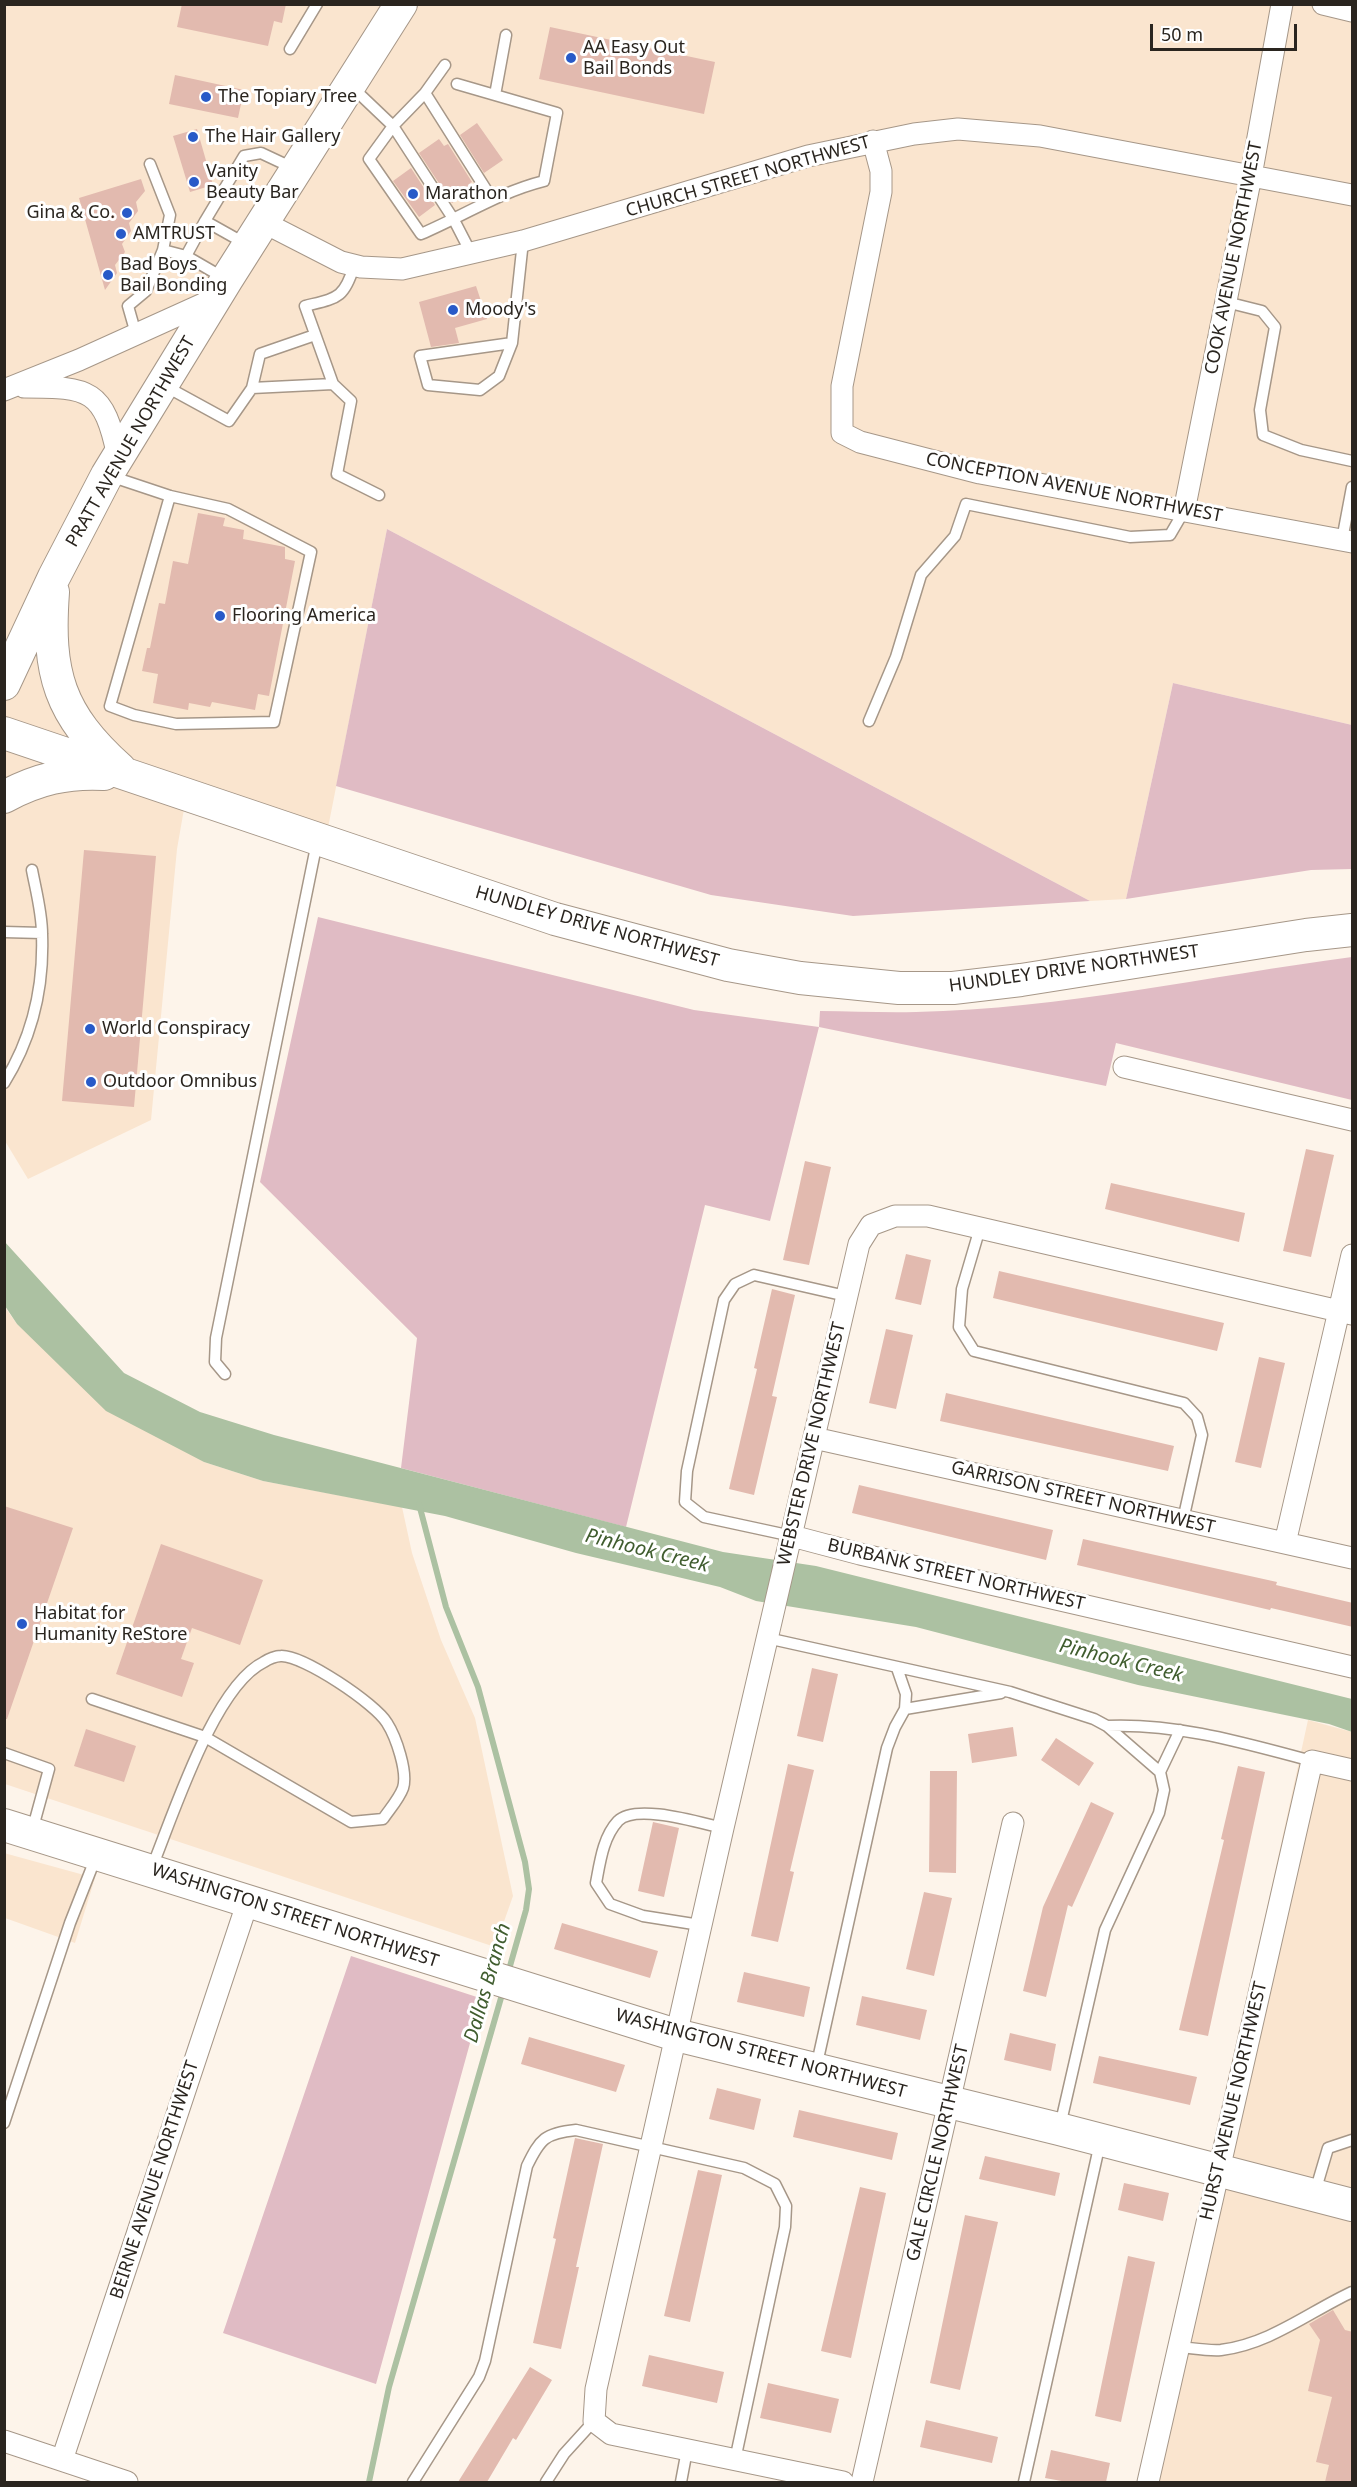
<!DOCTYPE html>
<style>
body{margin:0}
#map{position:relative;width:1357px;height:2487px;overflow:hidden;background:#fdf4ea;font-family:"Noto Sans",sans-serif}
canvas{display:block}
.frame{position:absolute;inset:0;border:6px solid #2a251f;pointer-events:none}
.scale{position:absolute;left:1150px;top:24px;width:147px;height:27px;box-sizing:border-box;border:3px solid #2a251f;border-top:0;padding-left:8px;font-size:18px;line-height:21px;white-space:nowrap;color:#2a251f;-webkit-text-stroke:4px #fff;paint-order:stroke}
</style>
<div id="map">
<canvas width="1357" height="2487"></canvas>
<div class="frame"></div>
<div class="scale">50 m</div>
</div>
<script>
const context = document.querySelector('canvas').getContext('2d');
context.lineJoin = 'round';
function fill(path, color) {
  context.fillStyle = color;
  context.fill(path, 'evenodd');
}
function stroke(path, color, width, dash) {
  context.strokeStyle = color;
  context.lineWidth = width;
  context.lineCap = dash ? 'butt' : 'round';
  context.setLineDash(dash || []);
  context.stroke(path);
}
function drawText(font, color, halo, rows, align = 'center') {
  context.font = font + ' "Noto Sans",sans-serif';
  context.lineWidth = 6;
  context.setLineDash([]);
  context.textBaseline = 'middle';
  context.strokeStyle = halo;
  context.fillStyle = color;
  for (const [text, x, y, turn = 0] of rows) {
    context.save();
    context.translate(x, y);
    context.rotate((+turn || 0) * Math.PI / 180);
    context.textAlign = isNaN(turn) ? turn : align;
    if (halo) context.strokeText(text, 0, 0);
    context.fillText(text, 0, 0);
    context.restore();
  }
}
const built = new Path2D(`
 M5,5H1352V725L1173,683L1126,899L1090,901L387,529L325,843L184,809L177,849L151,1120L28,1179L5,1141Z
 M4,1306L17,1324L204,1462L263,1481L402,1507L412,1553L441,1640L475,1718L513,1896L495,1947L5,1784Z
 M1308,1720L1352,1732V2482H1142Z
 M4,1853L95,1878L75,1943L5,1918Z`);
const green = new Path2D(`
 M387,529L1090,901L853,916L711,895L336,786Z
 M1173,683L1352,725V869L1311,870L1126,899Z
 M318,917L694,1010L819,1027L820,1011C852,1011 884,1013 916,1012C1062,1009 1208,976 1352,957V1100L1116,1043L1106,1086L819,1027L770,1221L705,1205L626,1527L401,1468L417,1338L260,1182Z
 M351,1956L486,2000L478,2014L376,2384L223,2333Z`);
const water = new Path2D(`
 M4,1241L124,1373L200,1412L274,1435L723,1552L816,1566L1352,1699V1732L1329,1724L1138,1685L916,1627L756,1601L720,1587L576,1553L445,1516L263,1481L204,1462L106,1411L17,1324L5,1306Z`);
const stream = new Path2D(`
 M419,1504L446,1607L478,1687L525,1862L529,1889L526,1910L508,1973
 M369,2482L389,2387L503,1991`);
const building = new Path2D(`
 M182,4H286L282,23L274,21L268,46L177,27Z
 M550,27L715,62L704,114L539,79Z
 M175,75L244,90L238,118L169,104Z
 M477,123L503,160L484,173L460,135Z
 M197,129L213,185L190,192L173,136Z
 M439,139L444,146L448,144L472,182L470,183L473,188L452,203L419,153Z
 M411,168L435,205L419,217L393,181Z
 M141,179L145,191L136,202L138,211L129,223L131,231L122,244L125,252L115,265L117,273L105,290L79,198Z
 M476,286L487,319L455,328L459,343L431,347L419,302Z
 M198,513L225,518L223,526L244,530L243,539L285,547V559L295,561L269,696L258,694L255,710L212,702L210,707L189,703L188,710L153,703L158,674L142,671L147,648H150L159,603L165,604L173,561L188,564Z
 M84,850L156,856L134,1107L62,1101Z
 M1306,1149L1334,1155L1311,1257L1283,1251Z
 M805,1161L831,1167L809,1265L783,1260Z
 M1111,1183L1245,1213L1239,1242L1105,1209Z
 M906,1254L931,1260L921,1305L895,1299Z
 M999,1271L1224,1323L1217,1351L993,1298Z
 M772,1289L795,1295L772,1396L777,1397L754,1495L729,1489L757,1369L754,1368Z
 M886,1329L913,1335L896,1409L869,1403Z
 M1259,1357L1285,1363L1261,1468L1235,1462Z
 M946,1393L1174,1446L1168,1471L940,1421Z
 M859,1485L1053,1530L1046,1560L852,1513Z
 M4,1506L73,1528L7,1719H4Z
 M1083,1539L1277,1582L1276,1585L1353,1603V1627L1271,1608L1270,1610L1077,1565Z
 M161,1544L263,1580L240,1645L192,1628L181,1659L194,1663L182,1697L116,1674Z
 M812,1668L838,1674L823,1742L797,1736Z
 M1013,1727L1017,1756L972,1763L968,1734Z
 M86,1729L136,1746L124,1782L74,1766Z
 M1056,1738L1094,1763L1079,1786L1041,1760Z
 M788,1764L814,1770L790,1871L794,1872L778,1942L751,1936Z
 M1238,1766L1265,1772L1208,2036L1179,2030L1224,1840L1221,1839Z
 M930,1771H957L956,1873L929,1872Z
 M1091,1802L1114,1813L1072,1907L1068,1905L1046,1997L1023,1991L1043,1907Z
 M653,1822L679,1828L664,1897L638,1891Z
 M924,1892L952,1898L934,1976L906,1969Z
 M562,1923L658,1951L650,1978L554,1949Z
 M744,1972L810,1987L804,2017L737,2002Z
 M862,1996L927,2010L920,2040L856,2025Z
 M1010,2033L1056,2044L1051,2071L1004,2060Z
 M529,2037L625,2065L616,2092L521,2064Z
 M1099,2056L1197,2077L1190,2105L1093,2083Z
 M717,2088L761,2099L754,2130L709,2119Z
 M799,2110L898,2133L892,2160L793,2137Z
 M575,2138L603,2144L576,2267H579L561,2349L533,2343L556,2239L553,2238Z
 M985,2156L1060,2173L1055,2196L979,2179Z
 M698,2170L722,2175L690,2322L664,2316Z
 M1124,2183L1169,2193L1163,2221L1118,2210Z
 M860,2187L886,2193L851,2358L821,2351Z
 M965,2215L998,2222L960,2390L930,2383Z
 M1128,2256L1155,2262L1121,2422L1095,2416Z
 M1333,2310L1345,2330L1353,2332V2482H1325L1329,2465L1316,2462L1332,2397L1308,2391L1320,2340L1309,2324Z
 M649,2355L724,2372L717,2403L642,2386Z
 M530,2367L552,2380L516,2440L513,2438L487,2482H458Z
 M768,2383L839,2399L831,2433L760,2418Z
 M926,2420L998,2437L992,2463L920,2447Z
 M1051,2450L1110,2463L1106,2482H1067L1045,2478Z`);
const lane = new Path2D(`
 M290,49L317,4
 M445,65L425,93L393,126L454,220L471,253
 M351,86L393,126L369,159L421,234C463,216 500,192 544,181L557,113L457,84
 M425,93L492,199
 M495,95L506,35
 M150,164L170,215L163,250
 M246,244L205,221L244,156L261,153L293,168
 M186,256L205,221
 M1226,302L1262,311L1275,327L1260,410L1263,435L1301,450L1352,461
 M136,334L128,306L146,291L163,250L186,256L224,278
 M512,343L420,356L428,385L480,390L499,376L512,343L523,241
 M333,384L305,306C337,298 344,299 354,266
 M165,386L229,421L252,388L333,384L351,401L337,474L379,495
 M252,388L260,354L315,335
 M110,476L170,496L228,509L311,552L274,722L176,724L134,715L110,706L170,496
 M1342,540L1352,487
 M869,721L896,657L921,575L955,536L966,504L1130,537L1170,535L1184,511
 M4,932L42,933
 M4,1083C32,1038 44,987 42,934C42,913 36,891 32,870
 M980,1228L962,1289L959,1327L974,1351L1184,1403L1197,1417L1202,1435L1183,1520
 M225,1374L215,1362L216,1338L317,842
 M792,1536L704,1517L685,1502L687,1471L724,1300L735,1284L754,1275L846,1296
 M767,1638L1010,1692L1094,1719L1107,1726L1160,1772L1164,1790L1159,1813L1105,1930L1060,2126
 M92,1699L205,1737L351,1822L383,1819C389,1810 399,1799 403,1788C408,1772 396,1737 387,1723C376,1704 303,1655 281,1656C276,1656 268,1659 264,1662C214,1686 173,1816 152,1867
 M905,1709L1001,1693
 M1107,1726C1177,1723 1244,1743 1312,1761
 M4,1753L49,1769L32,1831
 M1160,1772L1180,1730
 M700,1925L643,1916L610,1904L596,1883C600,1862 603,1837 618,1821C636,1803 700,1823 723,1828
 M816,2068L887,1748L895,1727L905,1709L906,1694L897,1668
 M4,2123L70,1923L96,1857
 M1315,2192L1328,2148L1352,2140
 M1179,2347C1192,2348 1207,2351 1221,2350C1270,2344 1309,2312 1352,2292
 M413,2482L479,2377L485,2361L527,2166C540,2139 545,2133 576,2130L744,2168L775,2184L786,2206L785,2227L735,2460
 M546,2482L564,2454L594,2421
 M681,2482L687,2450
 M1024,2482L1100,2143`);
const street = new Path2D(`
 M1323,4L1352,11
 M873,141L881,171V192L842,386V433L860,442L980,473L1352,542
 M263,222L341,262L361,267L402,269L523,241L808,156L914,134L958,129L1040,136L1352,195
 M24,387C90,387 104,389 118,457
 M4,390L79,360L214,299
 M1184,511L1251,176L1282,4
 M1124,1067L1352,1120
 M814,1438L1352,1558
 M792,1536L860,1554L1352,1667
 M1285,1543L1352,1255
 M4,2441L127,2482
 M62,2460L248,1901
 M843,2482L611,2434L594,2421L596,2389L723,1828L859,1244L871,1225L895,1216H928L1352,1314
 M862,2482L1013,1823
 M1148,2482L1312,1761L1352,1770`);
const secondary = new Path2D(`
 M53,592C47,674 59,714 120,769
 M4,684L54,577L107,475L227,279L401,4
 M4,733L555,919L728,965L800,978L899,988H953L1021,980L1306,935L1352,930
 M4,797C37,779 67,772 104,774
 M4,1825L676,2035L1059,2129L1352,2205`);
const markers = [
 [571,58,6,"#285ac8"],
 [206,97,6,"#285ac8"],
 [193,137,6,"#285ac8"],
 [194,182,6,"#285ac8"],
 [413,194,6,"#285ac8"],
 [127,213,6,"#285ac8"],
 [121,234,6,"#285ac8"],
 [108,275,6,"#285ac8"],
 [453,310,6,"#285ac8"],
 [220,616,6,"#285ac8"],
 [90,1029,6,"#285ac8"],
 [91,1082,6,"#285ac8"],
 [22,1624,6,"#285ac8"]
];
const poiNames = [
 ["AA Easy Out",583,48],
 ["Bail Bonds",583,69],
 ["The Topiary Tree",218,97],
 ["The Hair Gallery",205,137],
 ["Vanity",206,172],
 ["Beauty Bar",206,193],
 ["Marathon",425,194],
 ["Gina & Co.",115,213,"right"],
 ["AMTRUST",133,234],
 ["Bad Boys",120,265],
 ["Bail Bonding",120,286],
 ["Moody's",465,310],
 ["Flooring America",232,616],
 ["World Conspiracy",102,1029],
 ["Outdoor Omnibus",103,1082],
 ["Habitat for",34,1614],
 ["Humanity ReStore",34,1635]
];
const streetNames = [
 ["CHURCH STREET NORTHWEST",748,177,-16],
 ["COOK AVENUE NORTHWEST",1234,258,-79],
 ["PRATT AVENUE NORTHWEST",131,442,-60],
 ["CONCEPTION AVENUE NORTHWEST",1074,488,11],
 ["HUNDLEY DRIVE NORTHWEST",597,927,16],
 ["HUNDLEY DRIVE NORTHWEST",1074,969,-8],
 ["WEBSTER DRIVE NORTHWEST",812,1444,-77],
 ["GARRISON STREET NORTHWEST",1083,1498,13],
 ["BURBANK STREET NORTHWEST",956,1575,13],
 ["WASHINGTON STREET NORTHWEST",295,1916,18],
 ["WASHINGTON STREET NORTHWEST",761,2054,15],
 ["HURST AVENUE NORTHWEST",1234,2101,-77],
 ["GALE CIRCLE NORTHWEST",938,2153,-77],
 ["BEIRNE AVENUE NORTHWEST",155,2180,-72]
];
const waterNames = [
 ["Pinhook Creek",647,1551,14],
 ["Pinhook Creek",1121,1661,14],
 ["Dallas Branch",488,1983,-74]
];
fill(built, '#fae5cf');
fill(green, '#e0bbc4');
fill(water, '#acc1a2');
stroke(stream, '#acc1a2', 6);
fill(building, '#e2baaf');
stroke(lane, '#a69788', 13);
stroke(street, '#a69788', 23);
stroke(secondary, '#a69788', 34);
stroke(lane, '#fff', 10);
stroke(street, '#fff', 21);
stroke(secondary, '#fff', 32);
for (const [x, y, r, color] of markers) {
  const dot = new Path2D();
  dot.arc(x, y, r, 0, 2 * Math.PI);
  context.fillStyle = color;
  context.fill(dot);
  stroke(dot, '#fff', 2);
}
drawText('18px', '#2a251f', '#fff', poiNames, 'left');
drawText('18px', '#2a251f', '#fff', streetNames);
drawText('italic 20px', '#405d2f', '#fff', waterNames);
</script>
